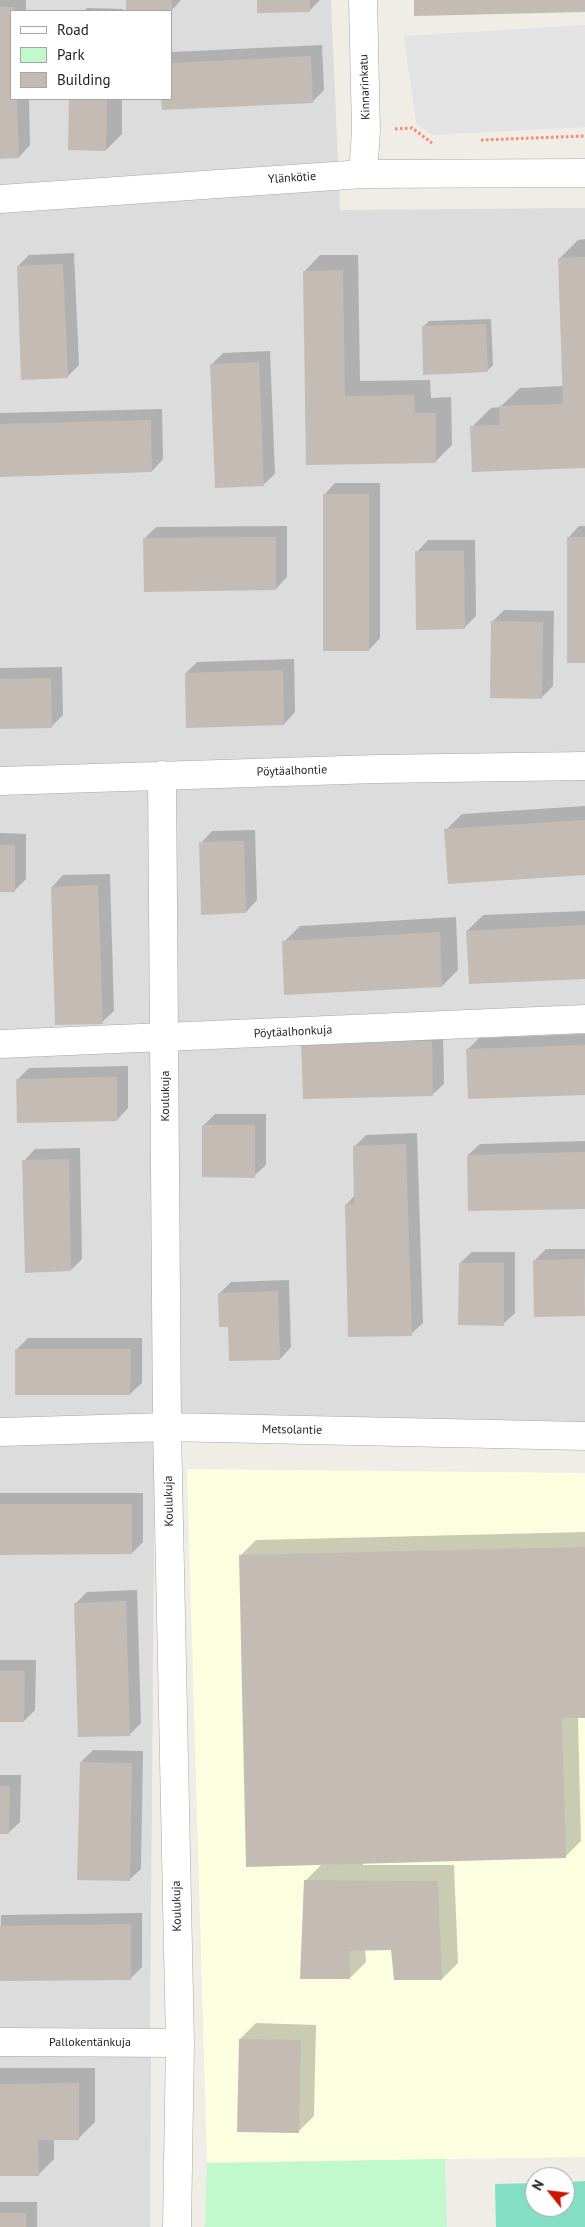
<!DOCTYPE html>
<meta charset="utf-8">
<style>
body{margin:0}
#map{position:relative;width:585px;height:2227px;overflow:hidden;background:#efede5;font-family:"PT Sans",sans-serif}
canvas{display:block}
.legend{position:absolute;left:10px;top:10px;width:162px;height:90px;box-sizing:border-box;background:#fff;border:1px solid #a5a5a5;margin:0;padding:6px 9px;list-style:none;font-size:15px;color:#1f1f1f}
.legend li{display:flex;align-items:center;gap:10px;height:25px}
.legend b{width:25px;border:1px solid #a5a5a5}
.north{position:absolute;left:525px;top:2167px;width:50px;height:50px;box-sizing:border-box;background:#fff;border:1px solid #a5a5a5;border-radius:50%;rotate:299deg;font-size:14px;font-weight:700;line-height:20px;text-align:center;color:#1f1f1f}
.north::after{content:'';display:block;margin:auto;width:18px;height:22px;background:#cc1401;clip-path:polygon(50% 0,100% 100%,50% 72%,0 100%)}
</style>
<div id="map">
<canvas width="585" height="2227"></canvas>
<ul class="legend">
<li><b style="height:6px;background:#fff"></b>Road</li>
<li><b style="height:14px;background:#c2f9cc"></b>Park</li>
<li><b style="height:14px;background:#c4bcb4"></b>Building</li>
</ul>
<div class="north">N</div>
</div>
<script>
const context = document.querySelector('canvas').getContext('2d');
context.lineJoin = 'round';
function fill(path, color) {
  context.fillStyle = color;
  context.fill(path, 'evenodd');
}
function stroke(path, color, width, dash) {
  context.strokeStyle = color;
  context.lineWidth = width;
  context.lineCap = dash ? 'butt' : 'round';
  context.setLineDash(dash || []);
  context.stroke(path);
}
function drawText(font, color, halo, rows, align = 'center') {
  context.font = font + ' "PT Sans",sans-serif';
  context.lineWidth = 5;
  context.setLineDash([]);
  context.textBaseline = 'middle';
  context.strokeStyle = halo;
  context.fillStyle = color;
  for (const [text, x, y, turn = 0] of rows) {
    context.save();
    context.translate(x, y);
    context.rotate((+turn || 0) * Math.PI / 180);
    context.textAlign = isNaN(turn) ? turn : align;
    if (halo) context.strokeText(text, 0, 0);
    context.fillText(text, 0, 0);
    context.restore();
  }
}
const residential = new Path2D(`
 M0,0H331L340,210L585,208V1423L155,1417L150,2033L0,2032ZM11,11H171V99H11Z
 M0,2054L151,2055L150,2227H0Z`);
const education = new Path2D(`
 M187,1469L585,1473V2157L207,2163Z`);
const park = new Path2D(`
 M445,2159L447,2227H205L207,2163Z`);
const pitch = new Path2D(`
 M585,2181V2227H496L495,2184L535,2183V2207H565V2182Z`);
const parking = new Path2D(`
 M585,25V127L432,135L416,123L404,36Z`);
const shadow = new Path2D(`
 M0,0H26V11H11V99H29L30,145L19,157L0,158Z
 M127,0H181L172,10Z
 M258,0H320L310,10Z
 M87,8L123,9V11H84Z
 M322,45L324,90L312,102L163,109L162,99H171L172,52Z
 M70,99H122V134L106,150L70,149Z
 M585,239V466L472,427L491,408L500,407L520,388L564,386L559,259L578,240Z
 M74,253L79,365L67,377L18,266L29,255Z
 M320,255H358L360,381L430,380L431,398L451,397L452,445L436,461L308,464L304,272Z
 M491,319L493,365L487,371L423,327L429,321Z
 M270,351L275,474L263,485L212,364L223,353Z
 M162,409L163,459L152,471L0,475V413Z
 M335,483H380V638L369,650L324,495Z
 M287,526V577L276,589L144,539L156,527Z
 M579,526H585V662L568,538Z
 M428,540H475L476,616L464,628L417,552Z
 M504,610L554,611L553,686L541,698L492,622Z
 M294,659L295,712L284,724L186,673L197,662Z
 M62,667L63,715L51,727L0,728V668Z
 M585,806V874L446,830L462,814Z
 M255,830L257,900L246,912L201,843L212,831Z
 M0,833L26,834V879L15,890H0Z
 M110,874L114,1011L102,1022L52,887L63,875Z
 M585,911V978L467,931L483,915Z
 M456,917L458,970L442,986L284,942L300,926Z
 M443,1030L444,1084L432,1095L314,1032Z
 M585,1034V1093L467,1050L479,1038Z
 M128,1066V1108L117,1120L18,1079L29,1068Z
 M215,1114H266V1165L254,1176L204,1125Z
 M417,1133L423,1323L411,1334L346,1205L355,1195L354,1147L366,1135Z
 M585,1141V1207L468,1155L480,1144Z
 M80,1148L82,1259L71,1270L24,1161L35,1149Z
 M546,1249H585L584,1315L534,1261Z
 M472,1252H515V1313L503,1324L460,1263Z
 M289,1280L291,1347L280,1359L229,1325L219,1294L231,1282Z
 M28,1338H142V1383L130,1394L16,1350Z
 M0,1493H143V1542L132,1553L0,1554Z
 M585,1532V1717H578L581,1841L565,1857L363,1862V1865H454L458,1963L442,1979L393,1949H365L366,1962L350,1978L306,1880L323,1863L240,1556L256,1540Z
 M137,1590L141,1723L129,1735L75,1604L87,1592Z
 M0,1660H36L35,1710L24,1721H0Z
 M93,1750L143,1751L141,1869L129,1880L81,1762Z
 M0,1775H21L20,1822L8,1833H0Z
 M142,1913V1967L131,1978L0,1980L1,1915Z
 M256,2023L316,2025L314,2116L298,2132L240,2039Z
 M0,2068H95V2122L79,2138L54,2139V2159L38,2175H0Z
 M0,2202H37V2227H0Z`);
const building = new Path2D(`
 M126,0H172V11H126Z
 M257,0H310V12L257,13Z
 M414,0H585V12L414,16Z
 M0,7H14V11H11V99H17L19,158L0,159Z
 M311,56L313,103L162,110L161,99H171V63Z
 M69,99H107L106,151L68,150Z
 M585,257V468L472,472L470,426L500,425L499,406L563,404L558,258Z
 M63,264L68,378L21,380L17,266Z
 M343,270L345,396L414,395L415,413H436V463L306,465L303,271Z
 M486,324L488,372L423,375L422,326Z
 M259,362L264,486L215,488L210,364Z
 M151,420L152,472L0,477V424Z
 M323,494H369V651H323Z
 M276,537V590L144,592L143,538Z
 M567,537H585V663H567Z
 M415,551H464L465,629L416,630Z
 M491,621L543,622L542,699L490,698Z
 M283,670L284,725L186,728L185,673Z
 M51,678L52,728L0,729V679Z
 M585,820V875L448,884L444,829Z
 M244,841L246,913L201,915L199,842Z
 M0,845H15V892H0Z
 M98,885L103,1024L55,1025L51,887Z
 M585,925V979L469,984L466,931Z
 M440,932L442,987L284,995L282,941Z
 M432,1041L433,1096L303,1099L301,1043Z
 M585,1045V1095L468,1099L466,1049Z
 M117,1077V1121L17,1123L16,1079Z
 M202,1125H255V1178L202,1177Z
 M406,1144L412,1336L348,1337L345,1204H354L353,1146Z
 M585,1152V1209L468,1211L467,1155Z
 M69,1159L71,1271L25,1273L22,1160Z
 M584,1259L585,1316L534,1317L533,1260Z
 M459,1263H504V1326L458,1325Z
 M278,1291L280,1360L229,1361L228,1327H219L218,1293Z
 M15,1349H131L130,1395H15Z
 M0,1504H132V1554L0,1555Z
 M585,1547V1718H562L566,1858L246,1867L239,1555Z
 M126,1601L130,1736L78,1737L74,1603Z
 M0,1671H25L24,1722H0Z
 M80,1762L132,1763L130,1881L77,1880Z
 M0,1786H10L9,1834H0Z
 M304,1880L438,1881L442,1980H394L391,1950L349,1951L350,1979H300Z
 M131,1924V1980L0,1981V1926Z
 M239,2039L301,2040L299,2133L237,2132Z
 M79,2083V2140H38L39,2176H0V2084Z
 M0,2213H26V2227H0Z`);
const path = new Path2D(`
 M395,129L412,128L432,143
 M481,140L585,136`);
const minor = new Path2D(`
 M363,0L366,131L363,174
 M0,199L363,174L585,173
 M162,775L167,1427L180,2043L177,2227
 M0,781L377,769L585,766
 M0,1044L585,1019
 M0,1432L167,1427L585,1436
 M0,2042L180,2043`);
const streetNames = [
 ["Kinnarinkatu",365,87,-92],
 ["Ylänkötie",292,178,-4],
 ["Pöytäalhontie",292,771,-2],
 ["Pöytäalhonkuja",293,1032,-3],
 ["Koulukuja",166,1096,-90],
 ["Metsolantie",292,1430,1],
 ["Koulukuja",169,1501,-91],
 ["Koulukuja",177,1906,-91],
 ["Pallokentänkuja",90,2043]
];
fill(residential, '#dddcdc');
fill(education, '#fcffdf');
fill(park, '#c2f9cc');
fill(pitch, '#83dec3');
fill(parking, '#e3e3e3');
fill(shadow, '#0003');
fill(building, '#c4bcb4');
stroke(minor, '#a6a6a6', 29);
stroke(path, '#f9886d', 3, [2.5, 2.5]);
stroke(minor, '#fff', 28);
drawText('12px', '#1f1f1f', '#fff', streetNames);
</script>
